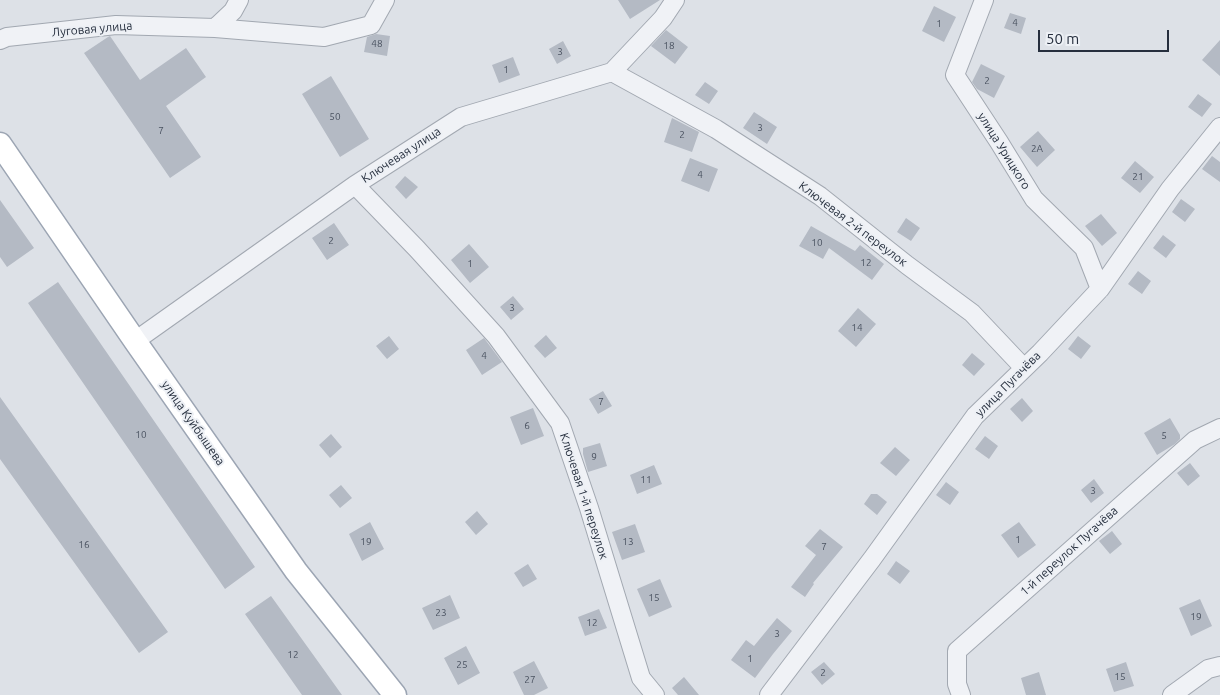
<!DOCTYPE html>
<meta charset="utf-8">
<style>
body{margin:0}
#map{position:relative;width:1220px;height:695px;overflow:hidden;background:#dde1e7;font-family:Ubuntu,sans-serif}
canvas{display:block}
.scale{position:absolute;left:1038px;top:30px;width:131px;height:22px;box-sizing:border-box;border:2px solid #262f3e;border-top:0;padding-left:6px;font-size:15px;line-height:18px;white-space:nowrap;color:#262f3e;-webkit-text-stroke:4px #edf0f5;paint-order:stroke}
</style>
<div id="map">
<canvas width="1220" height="695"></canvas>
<div class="scale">50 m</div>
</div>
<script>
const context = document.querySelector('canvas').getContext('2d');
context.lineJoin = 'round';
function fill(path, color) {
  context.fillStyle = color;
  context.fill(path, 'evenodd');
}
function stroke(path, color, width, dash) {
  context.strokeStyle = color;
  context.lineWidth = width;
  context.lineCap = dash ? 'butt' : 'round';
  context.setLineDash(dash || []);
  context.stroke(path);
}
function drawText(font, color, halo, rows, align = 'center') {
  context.font = font + ' Ubuntu,sans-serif';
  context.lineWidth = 4;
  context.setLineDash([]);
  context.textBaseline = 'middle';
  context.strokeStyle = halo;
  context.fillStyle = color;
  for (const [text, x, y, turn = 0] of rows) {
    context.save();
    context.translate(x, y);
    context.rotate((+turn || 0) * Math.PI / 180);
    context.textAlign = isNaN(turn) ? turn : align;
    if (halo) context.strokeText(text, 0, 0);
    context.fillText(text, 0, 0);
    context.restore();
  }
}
const building = new Path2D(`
 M618,0H660L630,19Z
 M934,6L956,17L944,42L922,31Z
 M1010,13L1026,18L1021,34L1004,28Z
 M666,30L688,47L675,64L651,46Z
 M376,34L390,36L387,56L364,52L367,37Z
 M110,36L140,80L186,48L206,77L166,106L201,157L170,178L84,53L108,37Z
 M1220,40V76L1202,60Z
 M563,41L571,56L557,64L549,49Z
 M513,57L520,75L499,83L492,65Z
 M981,64L1005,76L994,98L977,89L972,82Z
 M331,76L369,139L340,157L302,94Z
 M705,82L718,91L709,104L695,95Z
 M1198,94L1212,104L1202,117L1188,107Z
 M754,112L777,127L767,144L743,128Z
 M672,118L699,132L692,152L664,142Z
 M1038,131L1055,150L1037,167L1020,147Z
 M1212,156L1220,162V182L1202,169Z
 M690,158L718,169L709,192L681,181Z
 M1135,161L1154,177L1140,193L1121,178Z
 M405,176L418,187L406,199L395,187Z
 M1181,199L1195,209L1185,222L1172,212Z
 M0,200L34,248L7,267L0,257Z
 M1101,214L1117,233L1102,246L1085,226Z
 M906,218L920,228L911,241L897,232Z
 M334,223L349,245L327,260L312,238Z
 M811,226L855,251L860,245L884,264L872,280L829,248L823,259L799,246Z
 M1163,235L1176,245L1166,258L1153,248Z
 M469,244L489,267L470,283L451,260Z
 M1138,271L1151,281L1142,294L1128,284Z
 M58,282L255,567L225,589L28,303Z
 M513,296L524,309L511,320L500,307Z
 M858,308L876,324L856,347L838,331Z
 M546,335L557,348L545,358L534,346Z
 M389,336L399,349L387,359L376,346Z
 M1078,336L1091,346L1081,359L1068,349Z
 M484,338L502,362L482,375L466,350Z
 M972,353L985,364L974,376L962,365Z
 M603,391L612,406L598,414L589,399Z
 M0,397L168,632L139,653L0,459Z
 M1022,398L1033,411L1022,422L1010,409Z
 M533,408L544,436L521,445L510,417Z
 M1170,418L1180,435V439L1175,444L1157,455L1144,433Z
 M331,434L342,447L330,458L319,445Z
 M985,436L998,446L989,459L975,449Z
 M600,443L607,466L588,472L583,454V448Z
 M895,447L910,460L896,476L880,463Z
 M1190,463L1200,476L1188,486L1177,473Z
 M654,465L662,484L637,494L630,475Z
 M1094,479L1104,493L1091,503L1081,490Z
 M946,482L959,492L950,505L936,495Z
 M341,485L352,498L340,508L329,495Z
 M871,494H877L887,502L877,515L864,504Z
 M477,511L488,524L476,535L465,522Z
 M370,522L384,549L362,561L349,534Z
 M1019,522L1036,545L1018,558L1001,535Z
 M635,524L645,552L622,560L612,532Z
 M820,529L843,547L813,583L814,584L805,597L791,587L816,555L805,546Z
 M1112,531L1122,544L1110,554L1099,541Z
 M896,561L910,571L900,584L887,574Z
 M528,564L537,579L523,587L514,573Z
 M660,579L672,607L649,617L637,589Z
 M450,595L460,618L433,630L422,608Z
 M271,596L342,695H302L245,614Z
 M1200,599L1212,626L1191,636L1179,608Z
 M599,609L607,628L585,636L578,617Z
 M777,618L792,631L773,654L755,678L731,660L746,640L754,646Z
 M466,646L480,673L458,685L444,658Z
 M534,661L548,688L534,695H524L513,672Z
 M824,662L835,674L822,685L811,672Z
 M1126,662L1134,686L1114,692L1106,669Z
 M1039,672L1046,695H1026L1021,678Z
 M684,677L699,695H678L672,688Z`);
const minor = new Path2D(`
 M984,0L955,75L999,142L1034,199L1084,248L1100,289
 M215,28L324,37L371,25L385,0
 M0,40L7,37L116,25L215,28L233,11L239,0
 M612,72L716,129L820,196L907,265L972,313L1024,368
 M355,185L417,249L496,336L560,423L589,508L641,678L655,695
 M135,341L355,185L461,117L612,72L663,18L675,0
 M769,695L872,559L975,416L1040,353L1100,289L1170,189L1220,127
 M961,695L957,684V651L1195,440L1220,428
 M1172,695L1208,669L1220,666`);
const major = new Path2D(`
 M0,144L135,341L296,571L395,695`);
const numberNames = [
 ["4",1015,23],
 ["1",939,24],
 ["48",377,44],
 ["18",669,46],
 ["3",560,52],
 ["1",506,70],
 ["2",987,81],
 ["50",335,117],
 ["3",760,128],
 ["7",161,131],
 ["2",682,135],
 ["2А",1037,149],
 ["4",700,175],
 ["21",1138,177],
 ["2",331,241],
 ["10",817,243],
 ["12",866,263],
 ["1",470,264],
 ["3",512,308],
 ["14",857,328],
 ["4",484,356],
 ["7",601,402],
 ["6",527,426],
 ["10",141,435],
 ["5",1164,436],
 ["9",594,457],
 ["11",646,480],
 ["3",1093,491],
 ["1",1018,540],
 ["19",366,542],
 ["13",628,542],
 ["16",84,545],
 ["7",824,547],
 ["15",654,598],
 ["23",441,613],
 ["19",1196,617],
 ["12",592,623],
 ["3",777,634],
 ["12",293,655],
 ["1",750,659],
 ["25",462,665],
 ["2",823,673],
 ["15",1120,677],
 ["27",530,680]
];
const streetNames = [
 ["Луговая улица",92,29,-5],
 ["улица Урицкого",1004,151,58],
 ["Ключевая улица",401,155,-33],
 ["Ключевая 2-й переулок",853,224,37],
 ["улица Пугачёва",1008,384,-45],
 ["улица Куйбышева",193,423,55],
 ["Ключевая 1-й переулок",584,496,72],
 ["1-й переулок Пугачёва",1069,551,-42]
];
fill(building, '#b4bac4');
stroke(minor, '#a2a8b1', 20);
stroke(major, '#9ca5b3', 25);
stroke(minor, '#f0f2f6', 18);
stroke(major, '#fff', 22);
drawText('10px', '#4a5260', null, numberNames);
drawText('12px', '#262f3e', '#edf0f5', streetNames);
</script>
